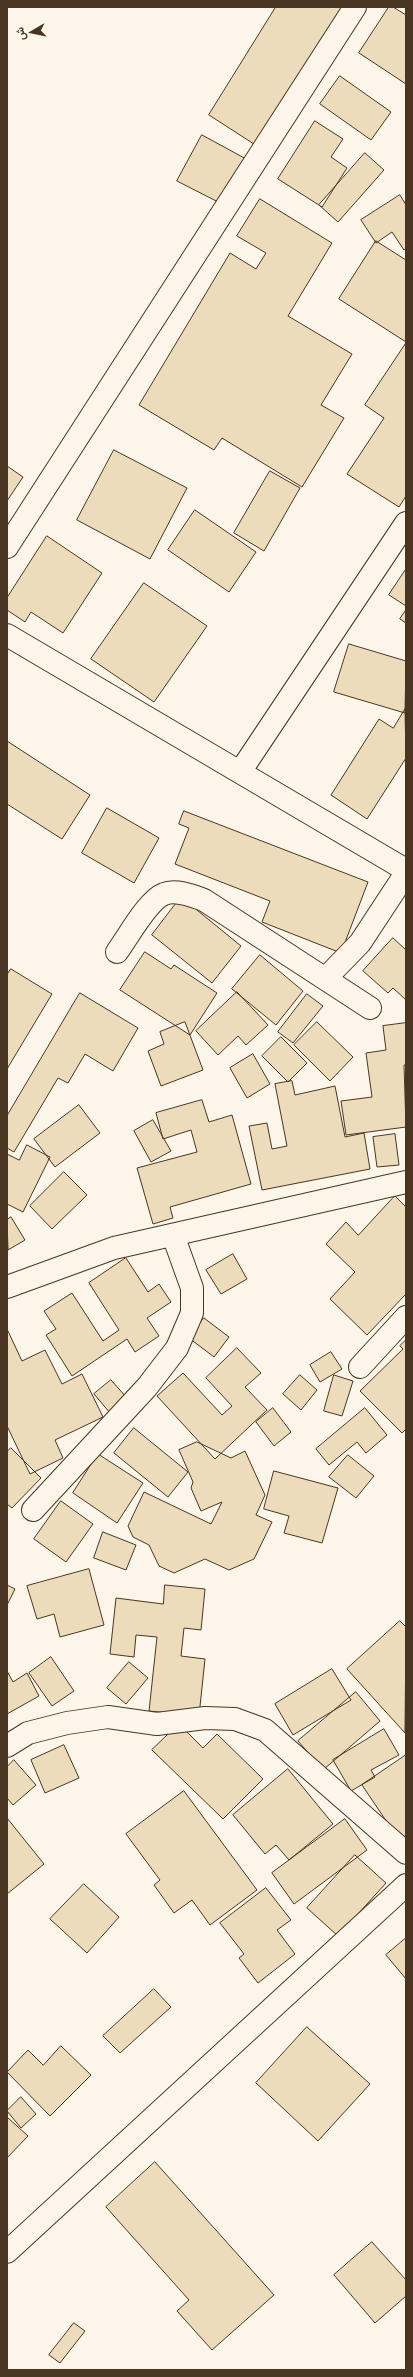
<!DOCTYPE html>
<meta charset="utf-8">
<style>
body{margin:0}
#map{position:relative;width:413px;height:2377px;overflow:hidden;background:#fbf6e9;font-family:"Asap Condensed",Vazirmatn,sans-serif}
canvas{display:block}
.frame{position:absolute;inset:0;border:8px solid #4a3520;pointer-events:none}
.north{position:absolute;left:12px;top:12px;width:40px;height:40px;-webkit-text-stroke:3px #fbf6e9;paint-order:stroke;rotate:261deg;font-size:11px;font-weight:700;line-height:16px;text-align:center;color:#4a3520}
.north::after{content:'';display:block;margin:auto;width:14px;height:18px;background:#4a3520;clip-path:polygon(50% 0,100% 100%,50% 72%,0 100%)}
</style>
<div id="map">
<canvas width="413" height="2377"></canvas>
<div class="frame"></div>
<div class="north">ش</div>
</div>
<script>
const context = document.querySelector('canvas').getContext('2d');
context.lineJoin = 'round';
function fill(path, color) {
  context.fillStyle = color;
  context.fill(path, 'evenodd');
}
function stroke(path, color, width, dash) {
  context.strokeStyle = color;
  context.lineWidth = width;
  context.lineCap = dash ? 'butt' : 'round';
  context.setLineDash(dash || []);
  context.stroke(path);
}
const building = new Path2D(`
 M276,7H344L257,146L209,115Z
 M389,7H393L406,15V84L359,53Z
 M340,76L391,112L371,140L320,104Z
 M315,121L343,139L331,157L347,168L322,207L278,179Z
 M202,135L248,160L224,205L177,181Z
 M365,153L384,170L338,222L319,205Z
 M400,195L406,205V248L404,250L392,232L376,243L361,220Z
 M260,199L332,243L288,316L352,354L321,405L344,418L302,487L222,438L214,450L139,405L230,253L256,269L266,253L237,236Z
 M376,241L406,260V342L339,299Z
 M406,343V496L399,507L347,474L384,418L365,405Z
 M114,450L187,488L150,559L77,520Z
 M7,466L23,477L7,501Z
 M270,471L300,488L264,551L234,533Z
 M195,510L256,552L229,592L168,550Z
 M47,536L102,573L63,633L31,612L25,622L7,610V598Z
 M406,569V606L389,595Z
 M144,583L207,626L154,702L91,659Z
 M406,610V623L400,619Z
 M349,644L406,661L405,713L334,692Z
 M405,709L406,758L367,819L331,795L379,719L393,728Z
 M7,741L90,795L62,839L7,804Z
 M107,808L159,838L134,883L82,853Z
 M184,811L368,882L341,953L262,922L270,901L175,864L189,828L179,824Z
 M181,897L241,946L212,983L152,935Z
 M393,938L406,950V1000L393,988L388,993L363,971Z
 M145,952L171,969L174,965L217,993L190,1035L120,990Z
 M260,955L303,991L276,1025L232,989Z
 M11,969L52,994L7,1069V975Z
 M237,992L268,1025L246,1045L238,1036L218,1055L196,1031Z
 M80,993L138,1028L113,1071L85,1054L68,1083L58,1078L14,1152L7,1148V1116Z
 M307,994L323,1006L293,1043L278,1032Z
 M185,1022L203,1070L161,1086L148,1051L164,1044L160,1032Z
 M317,1022L353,1057L330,1081L294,1045Z
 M406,1023V1065H404L406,1127L346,1135L341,1101L372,1097L366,1053L386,1050L383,1026Z
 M281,1037L307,1063L288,1082L262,1056Z
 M253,1054L270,1084L247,1098L230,1068Z
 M292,1081L295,1095L335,1086L345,1137L364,1133L370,1169L262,1190L249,1126L267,1123L272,1149L287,1146L275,1084Z
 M202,1100L209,1122L232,1115L251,1184L170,1207L173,1218L153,1224L137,1168L197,1152L191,1130L163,1139L156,1113Z
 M79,1105L100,1133L55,1167L34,1139Z
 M153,1120L171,1151L151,1162L134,1131Z
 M395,1134L399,1165L377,1167L373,1137Z
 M27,1145L50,1157L23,1212L7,1204V1154L19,1160Z
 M64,1172L87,1195L52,1229L30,1206Z
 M395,1196L406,1207V1294L367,1335L330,1299L355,1272L326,1244L346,1222L358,1235Z
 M11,1217L25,1240L8,1250L7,1220Z
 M233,1254L247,1279L221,1294L206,1270Z
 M126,1258L148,1292L159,1284L171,1302L147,1318L159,1336L135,1352L127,1339L72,1376L46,1335L56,1329L44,1311L72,1293L103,1341L119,1330L89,1283Z
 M204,1318L229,1337L214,1357L189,1338Z
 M7,1329L22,1361L45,1350L62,1384L82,1374L103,1417L55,1440L63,1458L30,1474L7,1426Z
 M406,1340V1429L402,1433L360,1391L403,1349L400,1346Z
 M237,1348L261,1373L245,1387L267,1410L215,1459L157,1396L183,1373L222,1415L232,1406L206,1378Z
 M331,1352L342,1369L320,1382L310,1365Z
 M300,1375L317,1390L301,1410L283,1394Z
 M334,1375L353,1381L342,1416L324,1411Z
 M111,1380L127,1398L110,1413L94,1394Z
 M273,1408L291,1432L274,1446L256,1422Z
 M365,1408L387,1435L366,1453L357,1442L329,1465L316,1449Z
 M134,1428L188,1472L168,1497L114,1453Z
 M197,1442L231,1458L245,1451L265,1495L256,1515L272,1522L254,1559L229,1570L205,1559L174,1573L159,1566L149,1545L133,1537L128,1526L144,1492L211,1524L222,1502L201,1511L191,1488L193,1482L179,1450Z
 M11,1448L41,1478L12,1508L7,1504V1452Z
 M98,1454L143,1483L117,1523L73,1493Z
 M348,1455L374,1476L356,1498L329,1477Z
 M274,1471L338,1488L322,1543L284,1533L289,1516L264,1509Z
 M61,1501L93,1524L66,1562L34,1539Z
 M103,1532L136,1545L126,1570L94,1558Z
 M89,1569L104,1625L60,1637L54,1614L37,1619L27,1586Z
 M7,1585L15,1589L7,1605Z
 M165,1585L205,1589L201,1630L184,1628L181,1656L205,1659L199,1716L149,1711L157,1637L136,1635L134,1657L110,1654L116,1598L163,1604Z
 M400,1621L406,1627L405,1733L347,1669Z
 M51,1657L74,1691L52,1706L29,1673Z
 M129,1662L148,1678L126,1704L107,1688Z
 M332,1669L351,1700L293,1735L275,1704Z
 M7,1671L13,1682L27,1673L39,1696L7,1714Z
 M356,1692L380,1721L323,1770L298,1741Z
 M179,1724L203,1748L217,1734L263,1779L223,1819L152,1750Z
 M384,1729L399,1755L371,1770L375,1777L351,1791L333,1760Z
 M64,1745L79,1778L45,1793L31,1760Z
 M406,1755V1845L403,1846L362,1785Z
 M14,1760L36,1785L13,1805L7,1798V1767Z
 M288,1769L333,1824L289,1860L276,1845L265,1854L233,1815Z
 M184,1791L257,1890L210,1925L192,1900L174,1913L154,1885L160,1880L126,1834Z
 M7,1818L44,1864L7,1894Z
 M345,1819L367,1850L294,1904L272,1873Z
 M355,1855L386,1883L338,1936L307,1908Z
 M84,1884L119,1917L87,1953L50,1919Z
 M266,1888L291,1920L277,1930L295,1954L258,1983L239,1958L244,1954L220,1923Z
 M406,1938V1979L386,1955Z
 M154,1989L171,2007L120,2053L103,2036Z
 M307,2027L370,2084L318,2141L256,2083Z
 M61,2046L91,2075L50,2116L7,2072L28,2050L43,2065Z
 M21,2097L36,2114L21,2128L7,2111Z
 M7,2117L28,2136L7,2158Z
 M155,2162L274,2295L212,2350L177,2311L189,2300L106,2207Z
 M372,2242L406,2280V2296L375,2323L334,2275Z
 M74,2323L85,2331L60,2363L49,2355Z`);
const minor = new Path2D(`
 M7,547L355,7
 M7,635L406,870
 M240,772L406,523
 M117,952C128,937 148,900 164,894C176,889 193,896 204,900L370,1008
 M326,978L360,943L406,873
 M7,1287L114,1248L406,1182
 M360,1367L406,1317
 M33,1510L147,1387L177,1348L192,1313V1288L173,1235
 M7,1746L28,1733L67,1723L108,1717L157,1724L205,1718L235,1719L265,1730L406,1853
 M7,2252L406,1885`);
fill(building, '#ecdcbc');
stroke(building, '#4a3520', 1);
stroke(minor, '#4a3520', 24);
stroke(minor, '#fbf6e9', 22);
</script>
